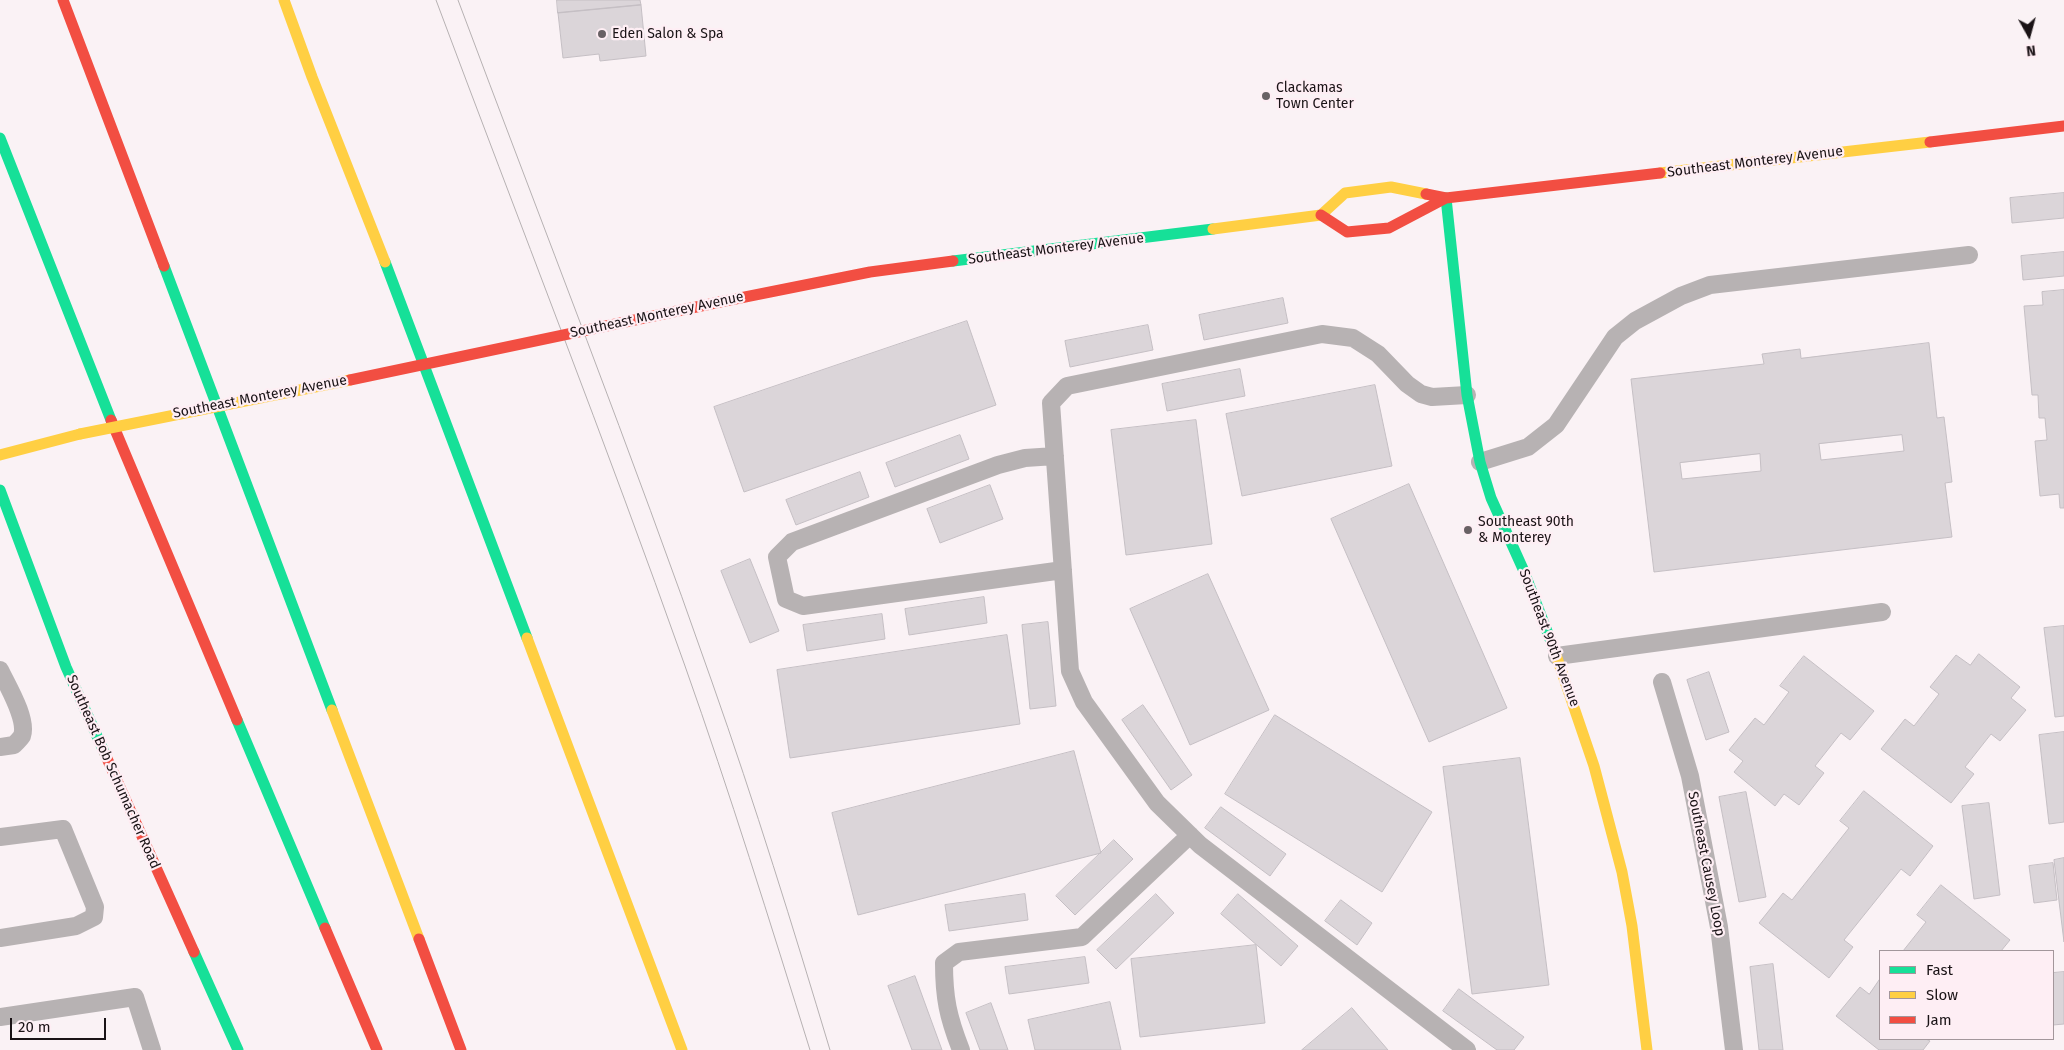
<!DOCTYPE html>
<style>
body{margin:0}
#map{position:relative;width:2064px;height:1050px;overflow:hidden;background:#faf2f5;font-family:"Fira Sans",sans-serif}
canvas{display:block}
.legend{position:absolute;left:1879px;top:950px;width:175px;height:90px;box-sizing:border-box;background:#feeef4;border:1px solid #a3969b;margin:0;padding:6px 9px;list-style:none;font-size:15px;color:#1a1316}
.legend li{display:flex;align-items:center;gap:10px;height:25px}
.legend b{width:25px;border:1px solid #a3969b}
.north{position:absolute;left:2004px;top:10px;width:50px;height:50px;-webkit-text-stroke:4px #feeef4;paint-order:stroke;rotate:173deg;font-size:14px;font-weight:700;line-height:20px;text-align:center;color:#1a1316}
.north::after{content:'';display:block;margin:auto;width:18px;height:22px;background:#1a1316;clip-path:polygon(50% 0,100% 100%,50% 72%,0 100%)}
.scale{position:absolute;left:10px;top:1018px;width:96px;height:22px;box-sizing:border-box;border:2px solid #1a1316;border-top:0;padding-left:6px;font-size:15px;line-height:18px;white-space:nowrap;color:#1a1316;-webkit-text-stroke:4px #feeef4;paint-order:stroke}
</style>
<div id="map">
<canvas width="2064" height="1050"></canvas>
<ul class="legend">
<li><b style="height:6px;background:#16e098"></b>Fast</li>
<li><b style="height:6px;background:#ffcf43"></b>Slow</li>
<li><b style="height:6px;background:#f24e42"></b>Jam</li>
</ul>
<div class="north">N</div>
<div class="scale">20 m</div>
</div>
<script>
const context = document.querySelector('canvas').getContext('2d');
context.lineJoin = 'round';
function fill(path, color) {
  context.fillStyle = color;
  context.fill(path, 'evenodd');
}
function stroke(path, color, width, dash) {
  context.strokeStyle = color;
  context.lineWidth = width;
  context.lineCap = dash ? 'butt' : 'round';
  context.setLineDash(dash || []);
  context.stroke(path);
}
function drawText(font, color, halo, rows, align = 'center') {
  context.font = font + ' "Fira Sans",sans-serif';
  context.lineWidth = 4.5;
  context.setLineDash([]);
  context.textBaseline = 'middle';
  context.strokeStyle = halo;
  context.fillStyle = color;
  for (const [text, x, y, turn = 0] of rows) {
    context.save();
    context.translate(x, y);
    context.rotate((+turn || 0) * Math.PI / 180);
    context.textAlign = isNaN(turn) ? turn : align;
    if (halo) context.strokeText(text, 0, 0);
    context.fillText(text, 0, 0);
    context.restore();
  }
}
const building = new Path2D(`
 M557,0H640L641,5L558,13Z
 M641,5L646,56L600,61L599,54L563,58L558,13Z
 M2064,193V218L2012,223L2010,198Z
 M2064,252V276L2023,280L2021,256Z
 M2064,290V508H2060L2059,494L2040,496L2035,441L2047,440L2045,418H2039L2038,395H2032L2024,306L2043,305L2042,292Z
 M1283,298L1288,323L1204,340L1199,315Z
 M967,321L996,405L744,492L714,407Z
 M1148,325L1153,350L1070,367L1065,341Z
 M1929,343L1937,418L1944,417L1952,482L1945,483L1952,537L1654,572L1631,379L1764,364L1762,354L1800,349L1801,358ZM1902,435L1904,451L1821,460L1819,444ZM1760,454L1761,471L1682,479L1680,463Z
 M1240,369L1245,396L1167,411L1162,384Z
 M1375,385L1392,466L1242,496L1226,414Z
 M1196,420L1212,544L1126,555L1111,430Z
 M960,435L969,459L895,487L886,463Z
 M860,472L869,497L796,525L786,500Z
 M1409,484L1507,708L1429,742L1331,519Z
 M990,485L1003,519L940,543L927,509Z
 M750,559L779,631L750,643L721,571Z
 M1208,574L1269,710L1190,745L1130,609Z
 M984,597L987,623L909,635L905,609Z
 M882,614L885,639L807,651L803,625Z
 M1048,622L1056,706L1030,709L1022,625Z
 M2064,626V716L2055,717L2044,628Z
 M1007,635L1020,724L790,758L777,670Z
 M1979,654L2020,687L2011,698L2026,710L2000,741L1991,734L1965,767L1974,774L1951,803L1881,749L1905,719L1914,726L1939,694L1930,687L1956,655L1970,665Z
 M1804,656L1874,711L1850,740L1841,733L1815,766L1824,773L1799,805L1784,794L1775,806L1734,772L1743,761L1729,750L1755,718L1764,725L1789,692L1780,686Z
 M1709,672L1729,732L1706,740L1687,680Z
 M1143,705L1192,775L1171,790L1122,720Z
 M1275,715L1432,812L1382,892L1225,794Z
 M2064,732V822L2049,824L2039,735Z
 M1074,751L1101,853L858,915L832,813Z
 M1520,758L1549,985L1472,994L1443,767Z
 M1864,791L1933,846L1910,876L1901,869L1844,940L1853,947L1829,978L1759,923L1783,893L1792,900L1849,828L1840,821Z
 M1746,792L1766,897L1739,902L1719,797Z
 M1989,803L2000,895L1974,899L1962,806Z
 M1221,807L1286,854L1270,876L1205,828Z
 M1114,840L1133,859L1075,915L1056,896Z
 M2064,858V942L2054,860Z
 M2053,863L2057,900L2034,903L2029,866Z
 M1941,885L2010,940L2001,951H1903L1926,922L1917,915Z
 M1025,894L1028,920L949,931L945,905Z
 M1156,894L1174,913L1116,969L1097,950Z
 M1238,894L1298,946L1281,966L1221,914Z
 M1341,900L1372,923L1357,945L1325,921Z
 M1256,945L1265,1023L1140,1037L1131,959Z
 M1085,957L1089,983L1009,994L1005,967Z
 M1773,964L1783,1050H1759L1750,967Z
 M2064,972V1024L2053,1025V973Z
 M915,976L942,1050H912L888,986Z
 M1880,979V1039H1926L1930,1041L1923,1050H1879L1836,1016L1860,987L1869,994Z
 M1459,989L1524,1037L1514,1050H1497L1443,1011Z
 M1110,1002L1121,1050H1035L1028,1020Z
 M991,1003L1008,1050H980L966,1013Z
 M1352,1008L1388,1050H1302Z`);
const lane = new Path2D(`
 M1467,395L1432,397L1421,394L1407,384L1378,354L1353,338L1322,334L1067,386L1051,403L1070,671L1084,702L1157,803L1200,845L1467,1050
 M1055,456L1025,458L998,465L792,542L777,557L786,599L803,606L1063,570
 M1480,462L1528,447L1556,425L1615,337L1635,321L1681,296L1710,285L1969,255
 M1557,656L1882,612
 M0,670C7,685 28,719 22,736C20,739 16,743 14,745L0,747
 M1662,682L1690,776L1719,927L1734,1050
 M0,837L63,829L95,907L94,917L76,926L0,938
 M0,1017L135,997L152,1050
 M961,1050C948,1017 944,998 944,963L959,952L1082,937L1190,835`);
const fast = new Path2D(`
 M0,138L111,420
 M1446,198L1467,395L1480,462L1491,498L1523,569L1555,652
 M953,261L1213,229
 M385,262L527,638
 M164,266L332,710
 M0,490L66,667L105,754
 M237,720L325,928
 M194,952L238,1050`);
const slow = new Path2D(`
 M284,0L312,77L385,262
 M1660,173L1930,142
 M1213,229L1321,215L1345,193L1391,187L1426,194
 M0,455L80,434
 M527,638L682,1050
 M1555,652L1594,766L1622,872L1632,926L1647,1050
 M332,710L419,939`);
const jam = new Path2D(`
 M63,0L164,266
 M1930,142L2064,126
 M1426,194L1446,198L1660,173
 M1321,215L1347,232L1389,228L1446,198
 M720,302L870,272L953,261
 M111,420L237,720
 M105,754L194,952
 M325,928L377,1050
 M419,939L461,1050`);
const tram = new Path2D(`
 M436,0C519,222 606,443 685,666C730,793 770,922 810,1050
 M458,0C543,227 632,453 712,682C755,804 793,927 830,1050`);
const slowBridge = new Path2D(`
 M80,434L350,380`);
const jamBridge = new Path2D(`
 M350,380L720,302`);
const markers = [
 [602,34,5,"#686164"],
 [1266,96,5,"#686164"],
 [1468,530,5,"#686164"]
];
const poiNames = [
 ["Eden Salon & Spa",612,34],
 ["Clackamas",1276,88],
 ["Town Center",1276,104],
 ["Southeast 90th",1478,522],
 ["& Monterey",1478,538]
];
const streetNames = [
 ["Southeast Monterey Avenue",1755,162,-7],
 ["Southeast Monterey Avenue",1056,249,-7],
 ["Southeast Monterey Avenue",657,315,-12],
 ["Southeast Monterey Avenue",260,397,-11],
 ["Southeast 90th Avenue",1549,638,69],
 ["Southeast Bob Schumacher Road",113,772,66],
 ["Southeast Causey Loop",1706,864,79]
];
fill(building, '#dbd5d9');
stroke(building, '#c5bfc4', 1);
stroke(lane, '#b7b2b3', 18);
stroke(fast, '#16e098', 11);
stroke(slow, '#ffcf43', 11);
stroke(jam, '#f24e42', 11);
stroke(tram, '#b6b1b2', 1);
stroke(slowBridge, '#ffcf43', 11);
stroke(jamBridge, '#f24e42', 11);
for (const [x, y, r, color] of markers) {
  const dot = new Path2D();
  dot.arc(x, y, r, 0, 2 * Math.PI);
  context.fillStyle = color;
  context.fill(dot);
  stroke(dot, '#feeef4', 2);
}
drawText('14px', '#1a1316', '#feeef4', poiNames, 'left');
drawText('14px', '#1a1316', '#feeef4', streetNames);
</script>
